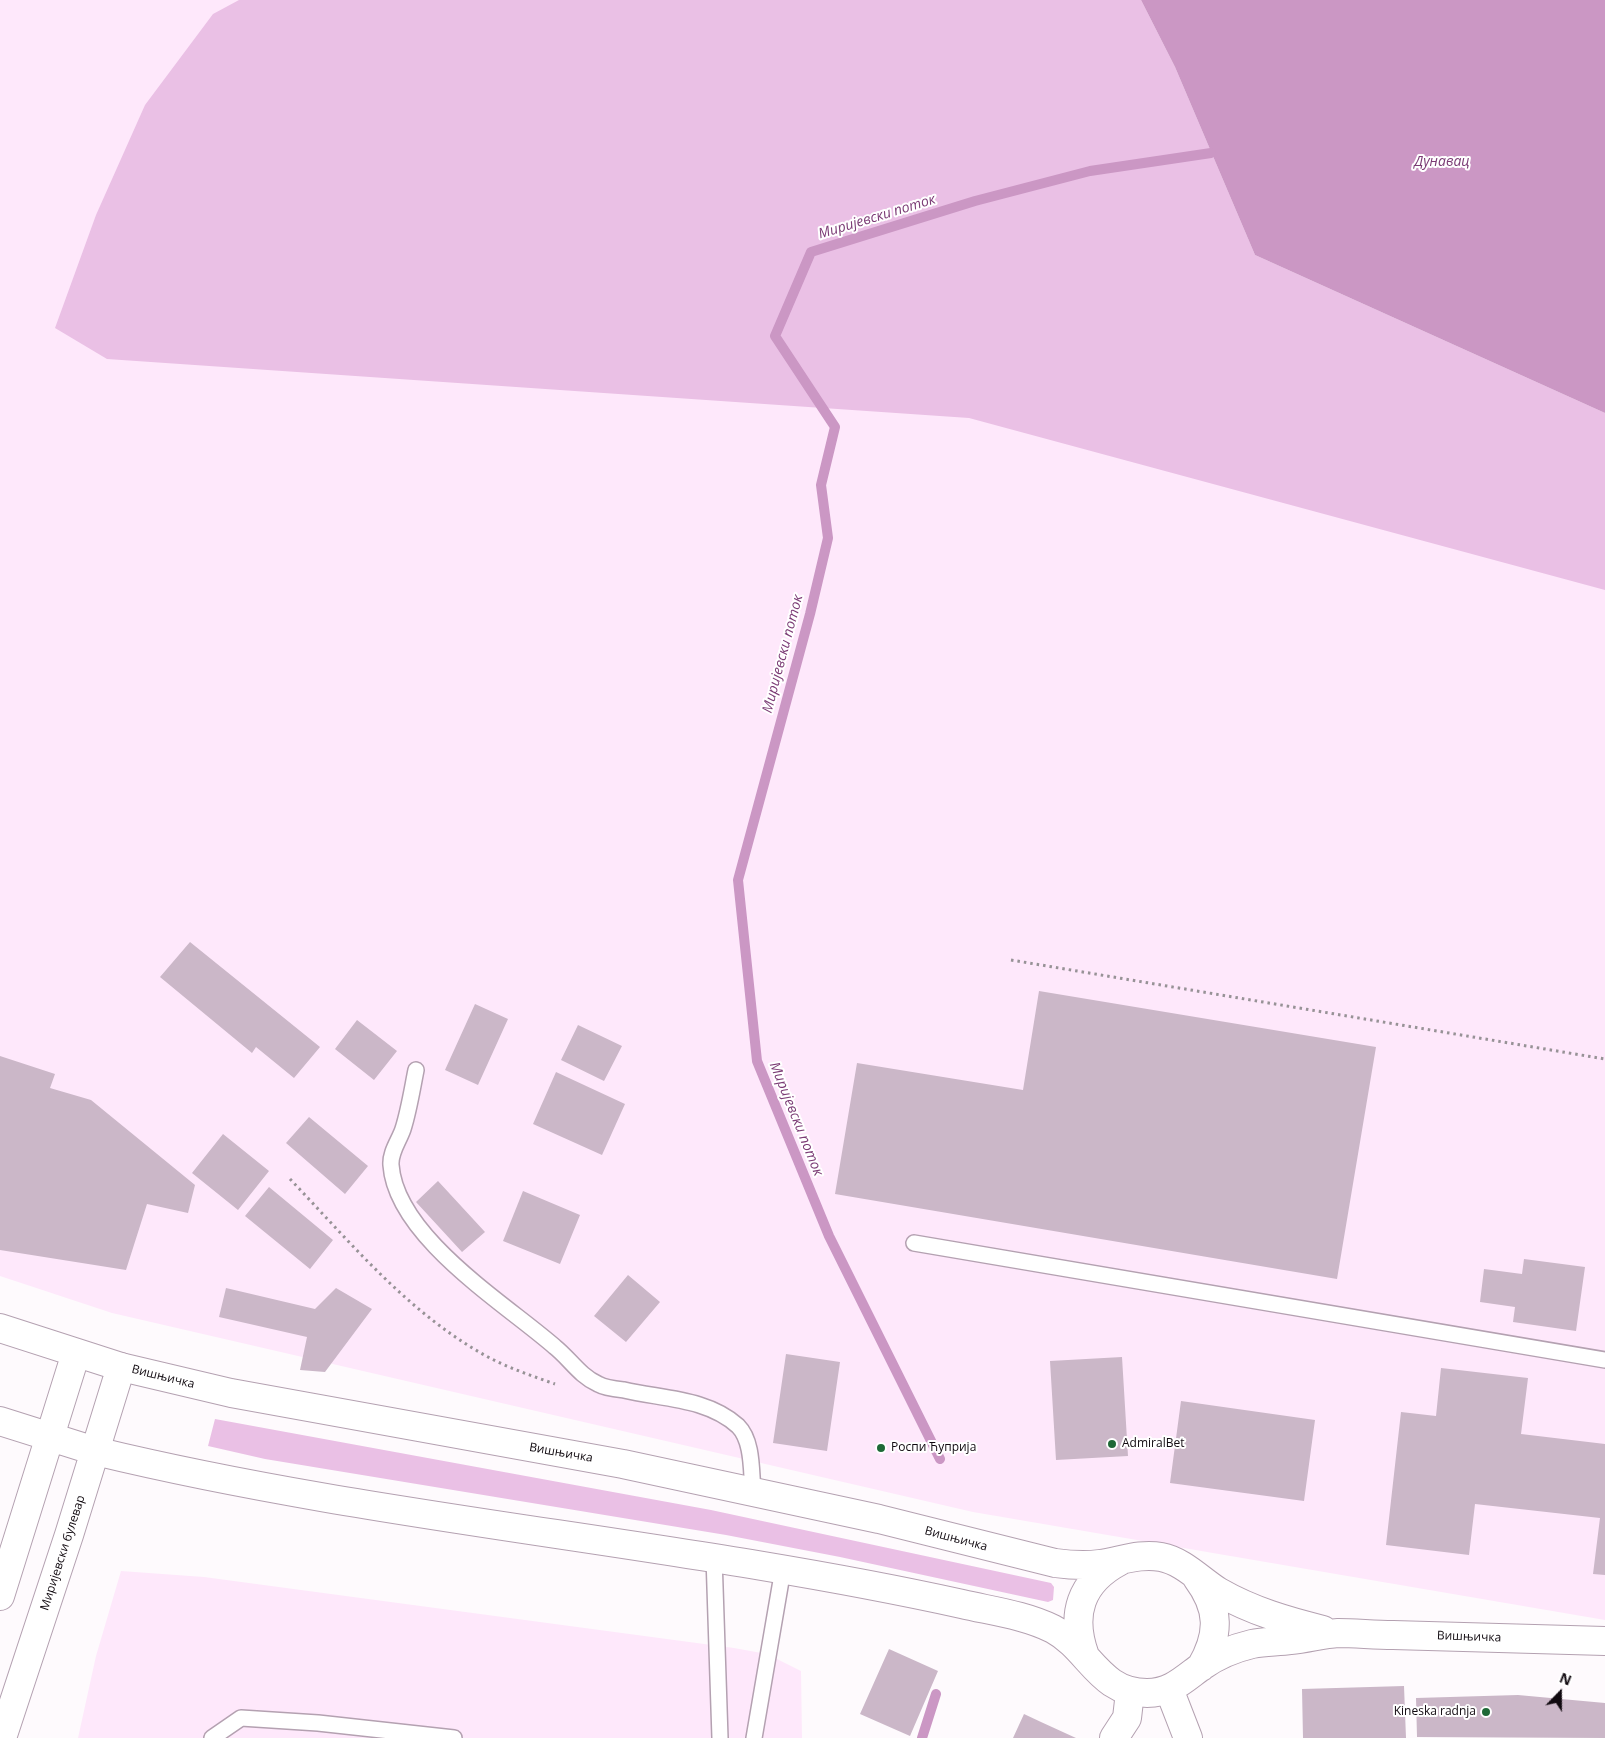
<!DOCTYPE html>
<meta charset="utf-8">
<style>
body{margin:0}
#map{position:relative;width:1605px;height:1738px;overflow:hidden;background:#fefafd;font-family:"Open Sans",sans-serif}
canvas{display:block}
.north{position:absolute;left:1535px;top:1668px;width:50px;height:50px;-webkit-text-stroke:4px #fff;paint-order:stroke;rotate:22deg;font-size:14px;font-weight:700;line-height:20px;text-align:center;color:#110a10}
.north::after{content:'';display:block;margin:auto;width:18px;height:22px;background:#110a10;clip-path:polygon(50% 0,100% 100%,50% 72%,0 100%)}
</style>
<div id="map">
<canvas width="1605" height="1738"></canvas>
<div class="north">N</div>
</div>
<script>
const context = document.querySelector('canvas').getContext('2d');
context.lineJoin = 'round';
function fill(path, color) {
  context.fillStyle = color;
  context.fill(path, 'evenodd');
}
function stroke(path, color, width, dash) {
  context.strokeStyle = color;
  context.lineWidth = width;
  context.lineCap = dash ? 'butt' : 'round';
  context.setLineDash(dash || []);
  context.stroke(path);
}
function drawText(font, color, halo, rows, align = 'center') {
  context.font = font + ' "Open Sans",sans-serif';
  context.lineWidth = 4;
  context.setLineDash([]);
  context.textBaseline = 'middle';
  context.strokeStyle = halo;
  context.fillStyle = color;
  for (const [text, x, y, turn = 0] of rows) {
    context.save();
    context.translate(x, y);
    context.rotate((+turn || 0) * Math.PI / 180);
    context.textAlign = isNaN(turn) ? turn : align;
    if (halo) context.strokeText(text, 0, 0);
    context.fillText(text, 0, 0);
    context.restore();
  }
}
const built = new Path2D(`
 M0,0H1141L1175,67L1255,255L1605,413V1620L973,1512L112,1313L0,1276Z
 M121,1571L204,1577L734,1648L767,1654L801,1671L802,1738H78L96,1656Z`);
const green = new Path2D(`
 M239,0H1141L1175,67L1255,255L1605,413V590L969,418L107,359L55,328L96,215L145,105L213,14Z
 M215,1419L711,1510L1051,1583L1054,1587L1053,1600L1048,1602L840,1557L726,1535L265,1459L208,1446Z`);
const water = new Path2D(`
 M1141,0H1605V413L1255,255L1175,67Z`);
const stream = new Path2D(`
 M940,1459L829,1236L757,1061L738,880L810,614L828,538L821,485L835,427L775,336L811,252L975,201L1090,171L1211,153
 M922,1738L936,1694`);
const building = new Path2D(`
 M190,942L320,1047L294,1078L256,1047L252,1053L160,977Z
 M1039,991L1376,1047L1337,1279L835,1194L857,1063L1023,1090Z
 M475,1004L508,1019L478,1085L445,1070Z
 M357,1020L397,1051L374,1080L335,1049Z
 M578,1025L622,1046L604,1081L561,1060Z
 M0,1056L55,1074L50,1088L91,1100L195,1185L188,1213L147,1204L126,1270L0,1250Z
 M556,1072L625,1104L602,1155L533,1124Z
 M309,1117L368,1166L345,1194L286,1143Z
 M223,1134L269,1171L238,1210L192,1173Z
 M438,1181L485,1232L462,1252L416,1202Z
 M269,1187L333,1240L310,1269L245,1216Z
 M523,1191L580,1215L560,1264L503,1241Z
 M1524,1259L1585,1267L1576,1331L1513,1322L1515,1307L1480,1302L1484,1269L1522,1274Z
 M628,1275L660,1302L626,1342L594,1316Z
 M226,1288L315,1309L336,1288L372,1309L325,1372L300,1370L307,1337L219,1317Z
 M786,1354L840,1362L827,1451L773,1443Z
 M1122,1357L1128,1456L1056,1460L1050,1361Z
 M1441,1368L1528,1378L1521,1434L1605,1444V1575L1593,1574L1600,1518L1475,1504L1469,1555L1386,1545L1401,1412L1436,1416Z
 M1181,1401L1315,1420L1304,1501L1170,1483Z
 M889,1649L938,1671L910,1736L860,1714Z
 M1404,1686L1406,1738H1303L1302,1689Z
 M1518,1695L1605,1703V1738L1417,1737L1416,1698Z
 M1024,1714L1041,1722L1076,1738H1013Z`);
const path = new Path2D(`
 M1011,960L1605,1059
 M290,1179C351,1243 409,1314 488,1357C509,1368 532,1376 555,1384`);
const service = new Path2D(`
 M416,1070C412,1090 409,1110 403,1129C399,1141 390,1152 391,1165C396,1237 506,1304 555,1347C570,1359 580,1376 598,1384C605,1388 615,1389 624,1390C662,1399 707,1398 738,1426C753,1441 751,1471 753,1491
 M914,1243L1605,1360
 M714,1557L720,1738
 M212,1738L241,1718L318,1723L454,1738
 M754,1738L783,1569`);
const minor = new Path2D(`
 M1114,1738L1127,1718L1130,1692`);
const tertiary = new Path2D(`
 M121,1367L231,1393L623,1464L879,1519L1055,1563C1070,1565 1085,1566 1100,1564C1121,1561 1140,1553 1161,1557C1183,1561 1201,1581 1219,1592C1252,1611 1287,1621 1323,1630
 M95,1451C380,1520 675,1541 962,1604C992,1611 1025,1615 1053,1629C1090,1649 1099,1693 1147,1693C1171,1693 1184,1679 1202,1666C1216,1656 1235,1648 1252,1644C1265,1641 1278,1642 1291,1640C1306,1639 1322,1634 1338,1633C1356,1633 1374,1635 1393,1635C1463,1637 1534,1639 1605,1641
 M1197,1578C1220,1609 1220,1634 1201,1667
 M1085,1656C1070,1615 1080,1582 1120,1561
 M1169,1689L1188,1738`);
const secondary = new Path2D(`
 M0,1328L121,1367L69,1535L2,1738
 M0,1421L95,1451
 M0,1596L76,1353`);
const markers = [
 [1112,1444,5,"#1e6937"],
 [881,1448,5,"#1e6937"],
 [1486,1712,5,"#1e6937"]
];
const streetNames = [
 ["Вишњичка",163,1377,14],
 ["Вишњичка",561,1453,10],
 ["Вишњичка",956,1539,15],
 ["Миријевски булевар",63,1553,-72],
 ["Вишњичка",1469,1637,2]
];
const poiNames = [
 ["AdmiralBet",1122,1444],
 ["Роспи Ћуприја",891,1448],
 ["Kineska radnja",1476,1712,"right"]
];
const waterNames = [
 ["Дунавац",1442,162],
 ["Миријевски поток",877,217,-17],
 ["Миријевски поток",783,654,-75],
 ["Миријевски поток",796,1119,68]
];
fill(built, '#fee8fb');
fill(green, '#eac0e5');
fill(water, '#cb97c4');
stroke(stream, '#cb97c4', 10);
fill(building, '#cbb7c8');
stroke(service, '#b4a1b1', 18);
stroke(minor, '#b4a1b1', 30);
stroke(tertiary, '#b4a1b1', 30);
stroke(secondary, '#b4a1b1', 30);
stroke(path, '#979296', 3, [2.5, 4]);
stroke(service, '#fff', 15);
stroke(minor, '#fff', 28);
stroke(tertiary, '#fff', 28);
stroke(secondary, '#fff', 28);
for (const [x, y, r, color] of markers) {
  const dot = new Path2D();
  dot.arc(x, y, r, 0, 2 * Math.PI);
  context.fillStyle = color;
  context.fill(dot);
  stroke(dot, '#fff', 2);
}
drawText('12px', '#110a10', '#fff', streetNames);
drawText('12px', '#110a10', '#fff', poiNames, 'left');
drawText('italic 14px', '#7b3b75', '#fff', waterNames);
</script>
